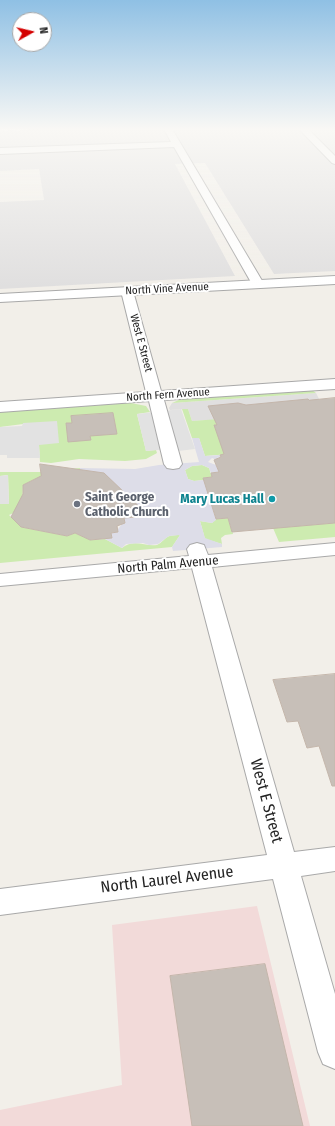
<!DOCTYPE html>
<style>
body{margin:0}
#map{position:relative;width:335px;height:1126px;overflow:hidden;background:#f2efe9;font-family:"Fira Sans Condensed",sans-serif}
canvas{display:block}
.north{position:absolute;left:12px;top:12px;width:40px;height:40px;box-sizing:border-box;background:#fff;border:1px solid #a7a7a7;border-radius:50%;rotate:82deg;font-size:11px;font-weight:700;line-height:16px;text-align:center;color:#222}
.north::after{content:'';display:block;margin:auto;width:14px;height:18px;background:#d40000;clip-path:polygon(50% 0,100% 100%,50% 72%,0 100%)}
</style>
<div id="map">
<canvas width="335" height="1126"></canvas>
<div class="north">N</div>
</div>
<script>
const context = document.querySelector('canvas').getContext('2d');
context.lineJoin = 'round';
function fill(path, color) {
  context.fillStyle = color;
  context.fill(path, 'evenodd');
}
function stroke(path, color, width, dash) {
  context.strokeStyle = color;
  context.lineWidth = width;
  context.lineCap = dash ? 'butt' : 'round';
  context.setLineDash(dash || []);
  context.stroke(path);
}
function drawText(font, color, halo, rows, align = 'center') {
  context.font = font + ' "Fira Sans Condensed",sans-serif';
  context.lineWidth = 4;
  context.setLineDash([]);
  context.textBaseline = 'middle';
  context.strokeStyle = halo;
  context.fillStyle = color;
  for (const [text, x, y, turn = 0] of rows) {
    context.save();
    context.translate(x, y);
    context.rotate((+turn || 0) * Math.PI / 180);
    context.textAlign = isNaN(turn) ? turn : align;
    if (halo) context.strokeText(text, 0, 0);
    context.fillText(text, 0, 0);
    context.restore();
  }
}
const residential = new Path2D(`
 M51,129H335V271L274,274L205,163L175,164L235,276L0,289V202L44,200L39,169L0,171V131Z
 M316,393L327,414L192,421L188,409L170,410L169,408L172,403Z`);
const commercial = new Path2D(`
 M257,906L310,1126H0V1110L122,1085L112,925Z`);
const grass = new Path2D(`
 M312,390L316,393L172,403L181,399Z
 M131,403L146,406L150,412L137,414L146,451L156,450L157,453L146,459L125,461L79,459L51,463L40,462L39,445L23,424L0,427V412Z
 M182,409H188L192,421L246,417L291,449L205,456L199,438H192Z
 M202,465L209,468L212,477L203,478L204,480L194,481L188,479L185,470L192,466Z
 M80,468V470L53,477L35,479L23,485L22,509L9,515L21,527L67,536L75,533L90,540L105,539L122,548C134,538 145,547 157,545C162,543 165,537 170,536C173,535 177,535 180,535L172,547L0,563V504L9,503L8,475L0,476V472H40Z
 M228,518L233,534L225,535L221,538L222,544L205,539L200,521L212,523L216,519Z
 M335,523V537L279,542L273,528Z`);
const parking = new Path2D(`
 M181,409L195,449L170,452L169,449L146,451L137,414Z
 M57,421L59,443L39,445L40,458H7V455H0V427L22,426L23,423Z
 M8,475L9,504H0V476Z`);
const plaza = new Path2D(`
 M192,438H199L205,456L220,455L221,457L217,458V460L212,458L208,462L216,465L219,472L211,473L209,468L202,465L192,466L185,470L188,479L194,481L204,480L216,520L212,523L200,521L205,538L222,544V547L173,551L172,547L180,535L169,536L158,544L149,545L143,543L126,544L122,548L105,539L112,538L111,533L118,532V529L122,524L125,523L124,518L141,517L138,506L121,498L80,470V468L135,469L159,465L199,462Z`);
const building = new Path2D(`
 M335,398V523L232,532L228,518L216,519L203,478L212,477L211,473L219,472L214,460L221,457L220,455L224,454L214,425H217L208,406L238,403L246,405L308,399L309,400Z
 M113,413L117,434L90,436L91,440L68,442L66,423H72L71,416Z
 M40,464L104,473L149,516L124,518L125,523L117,526L118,532L111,533L112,538L90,540L75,533L67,536L21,527L11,517L23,494V485L41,476Z
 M335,674V786H332L319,746L307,748L298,721L287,722L273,680Z
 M265,964L303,1126H192L170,976Z`);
const minor = new Path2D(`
 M164,129H172L264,284L262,287H254L252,284L174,147L0,154V148L171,142Z
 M299,129H308L335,156V164L332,163Z
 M127,287L131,288L133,291L161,391L335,379V389L164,400L182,464L179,468L173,469L167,468L164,464L149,401L0,412V402L146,392L121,291L123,288Z
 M197,543L204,545L208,555L335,543V555L212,567L294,852L335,847V871L301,876L335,994V1069L323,1064L318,1052L273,879L0,915V889L267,855L192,568L0,586V574L189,556L187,549L190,545Z`);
const tertiary = new Path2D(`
 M335,276V284L0,302V294Z`);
const markers = [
 [272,499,4,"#0f9aa8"],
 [77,504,4,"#6b7280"]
];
const farStreetnames = [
 ["North Vine Avenue",167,289,-3],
 ["West E Street",141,343,75],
 ["North Fern Avenue",168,395,-4]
];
const worshipNames = [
 ["Saint George",85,497],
 ["Catholic Church",85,512]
];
const cultureNames = [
 ["Mary Lucas Hall",264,499]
];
const streetNames = [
 ["North Palm Avenue",168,565,-5]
];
const nearStreetnames = [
 ["West E Street",266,801,75],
 ["North Laurel Avenue",167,880,-7]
];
fill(residential, '#e0dfdf');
fill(commercial, '#f2dad9');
fill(grass, '#cdebb0');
fill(parking, '#e2e2e2');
fill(plaza, '#dddde8');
fill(building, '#c7bfb8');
stroke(building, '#c4b6ab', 1);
stroke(minor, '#a9a9a9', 2);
stroke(tertiary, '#a9a9a9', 2);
fill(minor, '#fff');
fill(tertiary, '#fff');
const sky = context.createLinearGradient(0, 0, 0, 287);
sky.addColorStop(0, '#8fc0e4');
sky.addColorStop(0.45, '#f9f8f5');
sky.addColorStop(1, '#f9f8f500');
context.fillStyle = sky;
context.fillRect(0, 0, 335, 287);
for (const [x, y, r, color] of markers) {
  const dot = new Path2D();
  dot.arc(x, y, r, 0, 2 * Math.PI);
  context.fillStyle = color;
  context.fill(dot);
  stroke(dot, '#fff', 1.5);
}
drawText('11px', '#222', '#fff', farStreetnames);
drawText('bold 13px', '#5b616d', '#fff', worshipNames, 'left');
drawText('bold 13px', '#0d838f', '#fff', cultureNames, 'right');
drawText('13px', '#222', '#fff', streetNames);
drawText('16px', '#222', '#fff', nearStreetnames);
</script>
